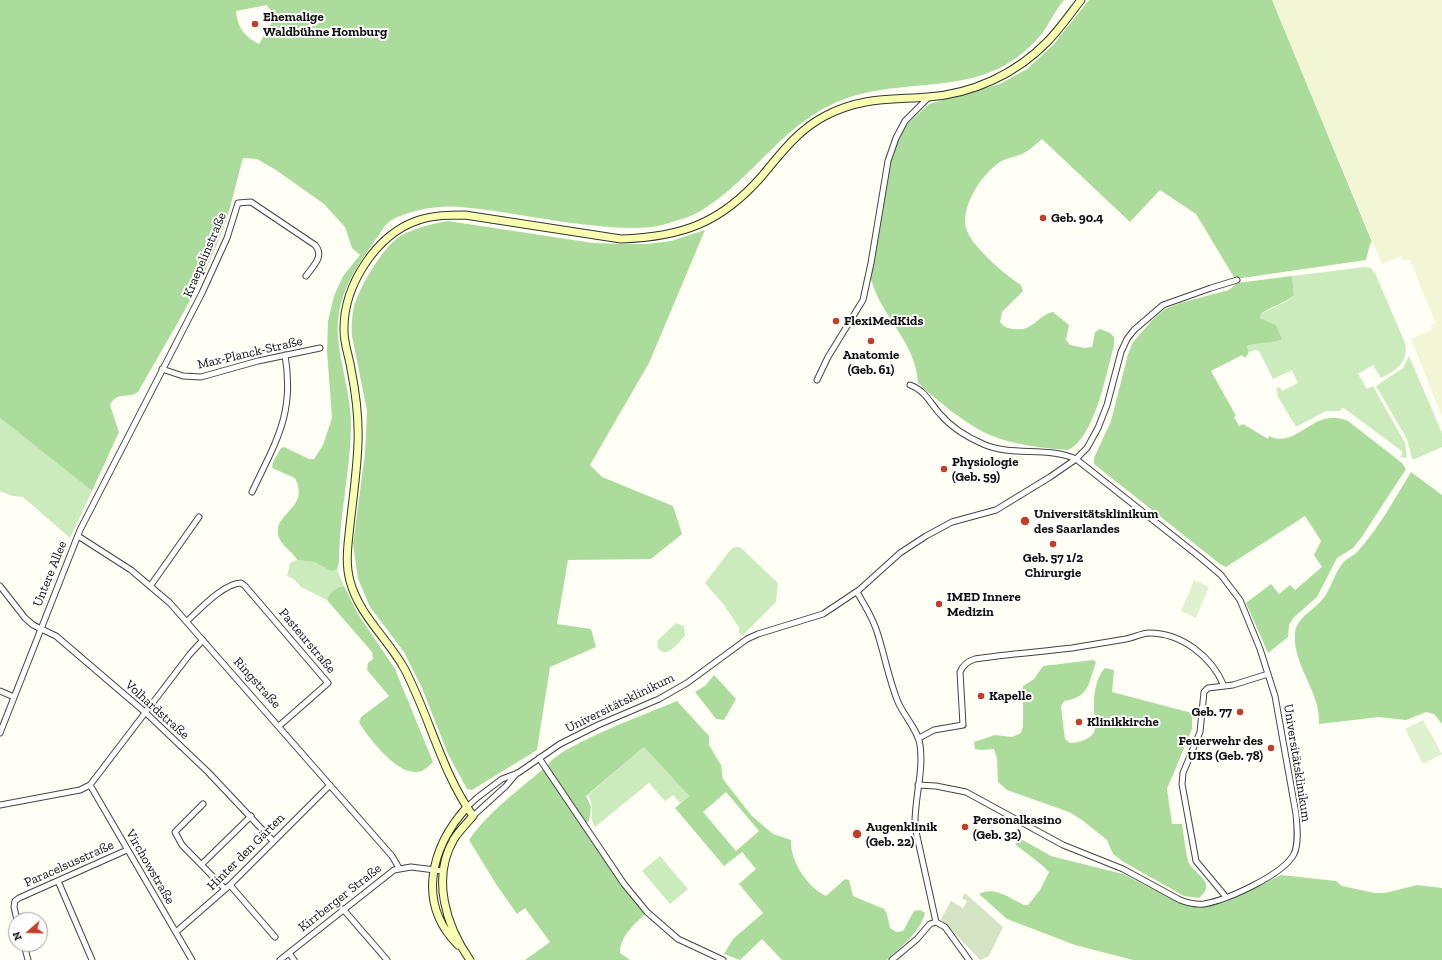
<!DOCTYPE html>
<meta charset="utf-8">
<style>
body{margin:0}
#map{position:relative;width:1442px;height:960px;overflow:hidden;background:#fffff5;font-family:"Zilla Slab",serif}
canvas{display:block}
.north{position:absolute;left:8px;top:912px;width:40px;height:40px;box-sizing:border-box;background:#fff;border:1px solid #a0a0a0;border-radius:50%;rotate:250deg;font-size:11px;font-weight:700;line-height:16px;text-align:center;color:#111}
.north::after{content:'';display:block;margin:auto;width:14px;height:18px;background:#c33e27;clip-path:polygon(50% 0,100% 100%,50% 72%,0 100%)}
</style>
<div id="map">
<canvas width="1442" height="960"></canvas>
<div class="north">N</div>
</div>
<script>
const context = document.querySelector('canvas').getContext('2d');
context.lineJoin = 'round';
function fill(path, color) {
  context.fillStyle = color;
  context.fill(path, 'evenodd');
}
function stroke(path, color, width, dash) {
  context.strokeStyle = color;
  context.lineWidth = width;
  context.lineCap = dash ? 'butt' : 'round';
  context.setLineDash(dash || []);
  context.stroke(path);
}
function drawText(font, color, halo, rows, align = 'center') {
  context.font = font + ' "Zilla Slab",serif';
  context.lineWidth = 4;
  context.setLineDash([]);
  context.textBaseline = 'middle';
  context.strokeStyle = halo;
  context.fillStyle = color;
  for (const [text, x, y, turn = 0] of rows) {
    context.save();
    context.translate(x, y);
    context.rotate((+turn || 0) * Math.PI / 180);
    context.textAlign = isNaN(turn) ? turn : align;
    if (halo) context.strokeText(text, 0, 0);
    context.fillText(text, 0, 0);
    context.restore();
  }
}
const farmland = new Path2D(`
 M1272,0H1442V417L1411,339L1432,330L1431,324H1436L1410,260H1402V256L1382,264Z`);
const green = new Path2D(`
 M1365,267L1371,268L1376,275L1405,343C1409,363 1396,370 1381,378L1373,365L1358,374L1367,389L1373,386L1405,443L1407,458L1400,457L1403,452L1344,408H1341V411H1326L1296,427L1277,395L1278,394L1276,389L1280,387L1282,391L1298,383L1292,370L1273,379L1259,351L1255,350L1249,352L1247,346L1256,342L1261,343L1278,332L1276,325L1260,318L1261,314L1287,301L1294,295L1292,276Z
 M1409,356L1442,433V447L1415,459H1412L1407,439L1376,386L1403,368Z
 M0,418L92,491L70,538L23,497L12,496L0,491Z
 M736,547H740L778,583L776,602L742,636L738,631L740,629L724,605L705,583L731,549Z
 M297,560L314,562L331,571L337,570L344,586C335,588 330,591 327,600L301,587L294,579L287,576L290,563Z
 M676,623L684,626L685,635C679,643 664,662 657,646L658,640Z
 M644,747L689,796L680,803L673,795L665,801L649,783L595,827C588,815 596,808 588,795Z
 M660,856L688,889L670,904L642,871Z`);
const forest = new Path2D(`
 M0,0H1064C1054,11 1049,26 1039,37C984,100 916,75 847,98C784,120 756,177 702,210C691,217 678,220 666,224C644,230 620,228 599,226C552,222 507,211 460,207C438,205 409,210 390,221C384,225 381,233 376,239C355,269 336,295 338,335C340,367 352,396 351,429C350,474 339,517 339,562L337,570L331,571L314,562L297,560C293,551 278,544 278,533C276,512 310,507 295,478L272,468L273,462L281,448L284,447L309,459H314L323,445L332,418L327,351L328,321L334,296L343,276L360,255L352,248L345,227L324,204L276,170L257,159L243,158C237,178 233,200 226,220C206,279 169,337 138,392C126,400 118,390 110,405L119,432L92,491L0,418ZM267,5L275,17L259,44C245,37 237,27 236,11Z
 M1089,0H1272L1372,242L1370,244L1366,260L1235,279L1196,214L1160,190L1130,222L1042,139C1036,144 1030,150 1022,154C1014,157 1005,158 997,164C980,177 959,209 967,231C974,248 1005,275 1021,285L1023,291L1002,312L1000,322C1004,327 1007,328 1013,329C1034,332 1036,316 1053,312L1069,325L1066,340L1070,345L1085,348L1092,347L1095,332L1100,329L1110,333L1114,337V346C1106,373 1095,438 1068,450C1043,448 1013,445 990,435C968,426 935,399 918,383C916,342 881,317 871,279L890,160L903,128L929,104L1000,84L1027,69L1053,45Z
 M448,221L593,243L623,244H647L671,241L705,230L649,363L590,465L602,477L673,506L682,534L651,559L568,560L557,624L591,629L596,647L550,667L537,750L472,790L467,789L448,754L422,688L404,652L370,607L358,579L353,544L365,453L367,411L352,336C351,326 352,316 354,306C360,287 382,248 399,237C414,228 431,224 448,221Z
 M1292,276L1294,295C1284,304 1271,306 1261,314L1260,318L1276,325L1282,339C1270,345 1259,341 1247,346L1249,352L1245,358L1242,355L1211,371L1236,416L1234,417L1239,426L1243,424L1268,439L1269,436C1298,450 1313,406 1348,421L1402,463L1406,469L1361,538L1353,548L1337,558L1317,597L1294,617L1289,625L1288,637L1268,653L1246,603L1271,584L1279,594L1290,585L1295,590L1322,567L1314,555L1321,541L1305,516L1226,567L1220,564L1094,464V458L1111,421L1128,354L1133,342L1156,316L1165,309L1180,303L1229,290L1237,283Z
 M1411,472L1442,495V724L1434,714L1426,712L1406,720L1379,717L1319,724C1321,692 1292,665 1295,633C1296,619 1312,611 1321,601C1331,590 1333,576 1342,564C1346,558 1354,556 1358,551C1379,528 1395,498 1411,472Z
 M344,586L358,614L395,669L433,762C428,767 422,773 414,772C396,772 367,737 359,722L361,717L389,696L367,670L368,663L373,659L372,652L327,600C330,591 335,588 344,586Z
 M1093,660L1096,662C1088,684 1090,697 1064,701L1061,707L1065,739L1070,743C1078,743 1091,739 1094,732C1097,726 1094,716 1094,710C1093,697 1096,677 1105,668L1114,670L1112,692L1192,713V729L1167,789L1172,824H1182C1184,836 1185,849 1188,861C1193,874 1219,882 1199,898L1184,896L1122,861L1113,854L1107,840L1082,820L1069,812L1007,790L998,782L997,758L994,749L981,750L975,749L974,742L995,735L1012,737L1021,733L1023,726V686L1034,679L1043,666Z
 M714,675L736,699L724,720L716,719L695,692L706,685Z
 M677,701L709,736V745L721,765L723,779L751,815L773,834L791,840C790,861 807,887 826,896L845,879L849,880L853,896L884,909L887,914L890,928L896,932L903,931L914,911L920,910L925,913C920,933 900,947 887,960H782L762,939L740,960L724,954L733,939L763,913L739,884L756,869L742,852L724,866L675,808L689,796L644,747L586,796L591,807L589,821L586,823L548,765C557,747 653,711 677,701ZM726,792L759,831L736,851L703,812Z
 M543,769L621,885L645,914C634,925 620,936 620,953L630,960H525L550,942L525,908L517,914L496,884L469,840C488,812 518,791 543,769Z
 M1021,839L1051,856L1123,874L1179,903L1198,908L1226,902L1281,875L1336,881L1342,886L1375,893H1385L1417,885L1442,888V960H1133L1075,945L1007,919L979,894C995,886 1009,898 1024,905H1028L1040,890L1049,872L1043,866L1016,845V841Z`);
const cemetery = new Path2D(`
 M965,893L1003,927L989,956L980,960L941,919L951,901L963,908L967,901L962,898Z`);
const pitch = new Path2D(`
 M1194,580L1209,587L1196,618L1181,611Z
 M1423,720L1442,754L1423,764L1405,729Z`);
const street = new Path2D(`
 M162,369L183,376L201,377L258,361L320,348
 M817,380L828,357L863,300L871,263L888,161L896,138L905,121L929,97
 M910,385C925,390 930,403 940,414C951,427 967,437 983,444C1012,457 1047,446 1076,459L1201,558L1221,575L1240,600L1260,649L1275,696L1296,814C1297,826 1299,843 1294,854C1283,875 1227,900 1204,904C1195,905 1188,903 1180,900L1123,869L1063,845L966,792L936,786L918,785
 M252,492C276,441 295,414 285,355
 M78,536L131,570L170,603L392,856L399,868
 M151,585L199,517
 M0,586L25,618L33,625L56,636L146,713L208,772L273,841
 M857,592C865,606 874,619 878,635C885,657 889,680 898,702C904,716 918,730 920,745C924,772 914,799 915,827L936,922
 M187,621C199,610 224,583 241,583L245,586L328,683L279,726
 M0,691L14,697
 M0,733L80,530L202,293L227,238L238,203L251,202L315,245C325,256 313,266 306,276
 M919,738L934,730L963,725L960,672C963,665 968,661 975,659C1007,654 1040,652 1072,648C1090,645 1108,642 1126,639C1133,638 1142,633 1149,633C1182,633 1212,657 1224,686
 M539,758L624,884L647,912L678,939L723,960
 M90,785L192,960
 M203,804L175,832L182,845L225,889
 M0,805L80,790L90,785L190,654L203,640
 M467,807L478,797L502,779L518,773L560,744L598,725L659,699L687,683L747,639L758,634L823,614L859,590L900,553L926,536L952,522L996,510L1050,477L1076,459L1087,448L1098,428L1107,405L1121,352L1127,339L1134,330L1163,305L1211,288L1237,280
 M473,816L506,786L517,773
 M202,864L251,816
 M58,881L92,960
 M230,885L275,937
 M1226,897L1196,861L1182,784L1183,773L1200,732L1204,692L1208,688L1233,685L1268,674
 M343,909L387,960
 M17,920L14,907L15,901L19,898L127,850
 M176,932L230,885L330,785
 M24,944L28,960
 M289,953L294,960
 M280,960L394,870L411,867L443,871
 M892,960L917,939L930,924L936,922L945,927L969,960`);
const secondary = new Path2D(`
 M458,945C416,903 431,847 467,807
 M470,960C446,926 431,878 454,839C459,831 466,824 473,816C441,771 430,717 404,668C388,639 359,615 350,581C345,563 348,544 350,525C353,498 357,471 358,443C359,418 356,394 351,369C349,356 344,344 344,331C343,286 376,234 419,220C434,215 450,215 465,215L621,239C682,237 721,223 762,176C781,153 798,130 825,116C861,97 890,100 928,97C972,94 1016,74 1047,42C1059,30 1070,14 1081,0`);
const markers = [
 [255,24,4,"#c33e27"],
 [1043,218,4,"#c33e27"],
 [836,321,4,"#c33e27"],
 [871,341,4,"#c33e27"],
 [944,469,4,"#c33e27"],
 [1025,521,5,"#c33e27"],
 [1053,544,4,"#c33e27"],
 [939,604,4,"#c33e27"],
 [981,696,4,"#c33e27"],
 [1240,712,4,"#c33e27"],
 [1079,722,4,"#c33e27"],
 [1271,748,4,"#c33e27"],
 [965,827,4,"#c33e27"],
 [857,834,5,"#c33e27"]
];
const poiNames = [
 ["Ehemalige",263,17],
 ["Waldbühne Homburg",263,32],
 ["Geb. 90.4",1051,218],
 ["FlexiMedKids",844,321],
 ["Anatomie",871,355,"center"],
 ["(Geb. 61)",871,370,"center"],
 ["Physiologie",952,462],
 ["(Geb. 59)",952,477],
 ["Universitätsklinikum",1034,514],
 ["des Saarlandes",1034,529],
 ["Geb. 57 1/2",1053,558,"center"],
 ["Chirurgie",1053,573,"center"],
 ["IMED Innere",947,597],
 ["Medizin",947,612],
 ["Kapelle",989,696],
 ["Geb. 77",1232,712,"right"],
 ["Klinikkirche",1087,722],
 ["Feuerwehr des",1263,741,"right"],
 ["UKS (Geb. 78)",1263,756,"right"],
 ["Personalkasino",973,820],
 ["(Geb. 32)",973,835],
 ["Augenklinik",866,827],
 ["(Geb. 22)",866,842]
];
const streetNames = [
 ["Kraepelinstraße",205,255,-67],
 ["Max-Planck-Straße",250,353,-13],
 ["Untere Allee",50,574,-68],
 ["Pasteurstraße",307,641,50],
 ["Ringstraße",257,683,48],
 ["Universitätsklinikum",620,703,-26],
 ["Volhardstraße",157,710,42],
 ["Universitätsklinikum",1297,763,81],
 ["Hinter den Gärten",246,852,-45],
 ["Paracelsusstraße",69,864,-24],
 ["Virchowstraße",150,867,60],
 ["Kirrberger Straße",340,898,-38]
];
fill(farmland, '#f2f6d4');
fill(green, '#ccebbd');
fill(forest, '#acdc9c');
fill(cemetery, '#d3e3c4');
fill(pitch, '#dff2cf');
stroke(street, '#444', 7);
stroke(secondary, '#333', 9);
stroke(street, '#fff', 5);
stroke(secondary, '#f8ffb0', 7);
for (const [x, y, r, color] of markers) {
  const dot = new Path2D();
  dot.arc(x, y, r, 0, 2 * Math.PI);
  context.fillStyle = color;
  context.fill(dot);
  stroke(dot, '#fff', 1.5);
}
drawText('bold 13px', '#111', '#fff', poiNames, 'left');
drawText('13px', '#111', '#fff', streetNames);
</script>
